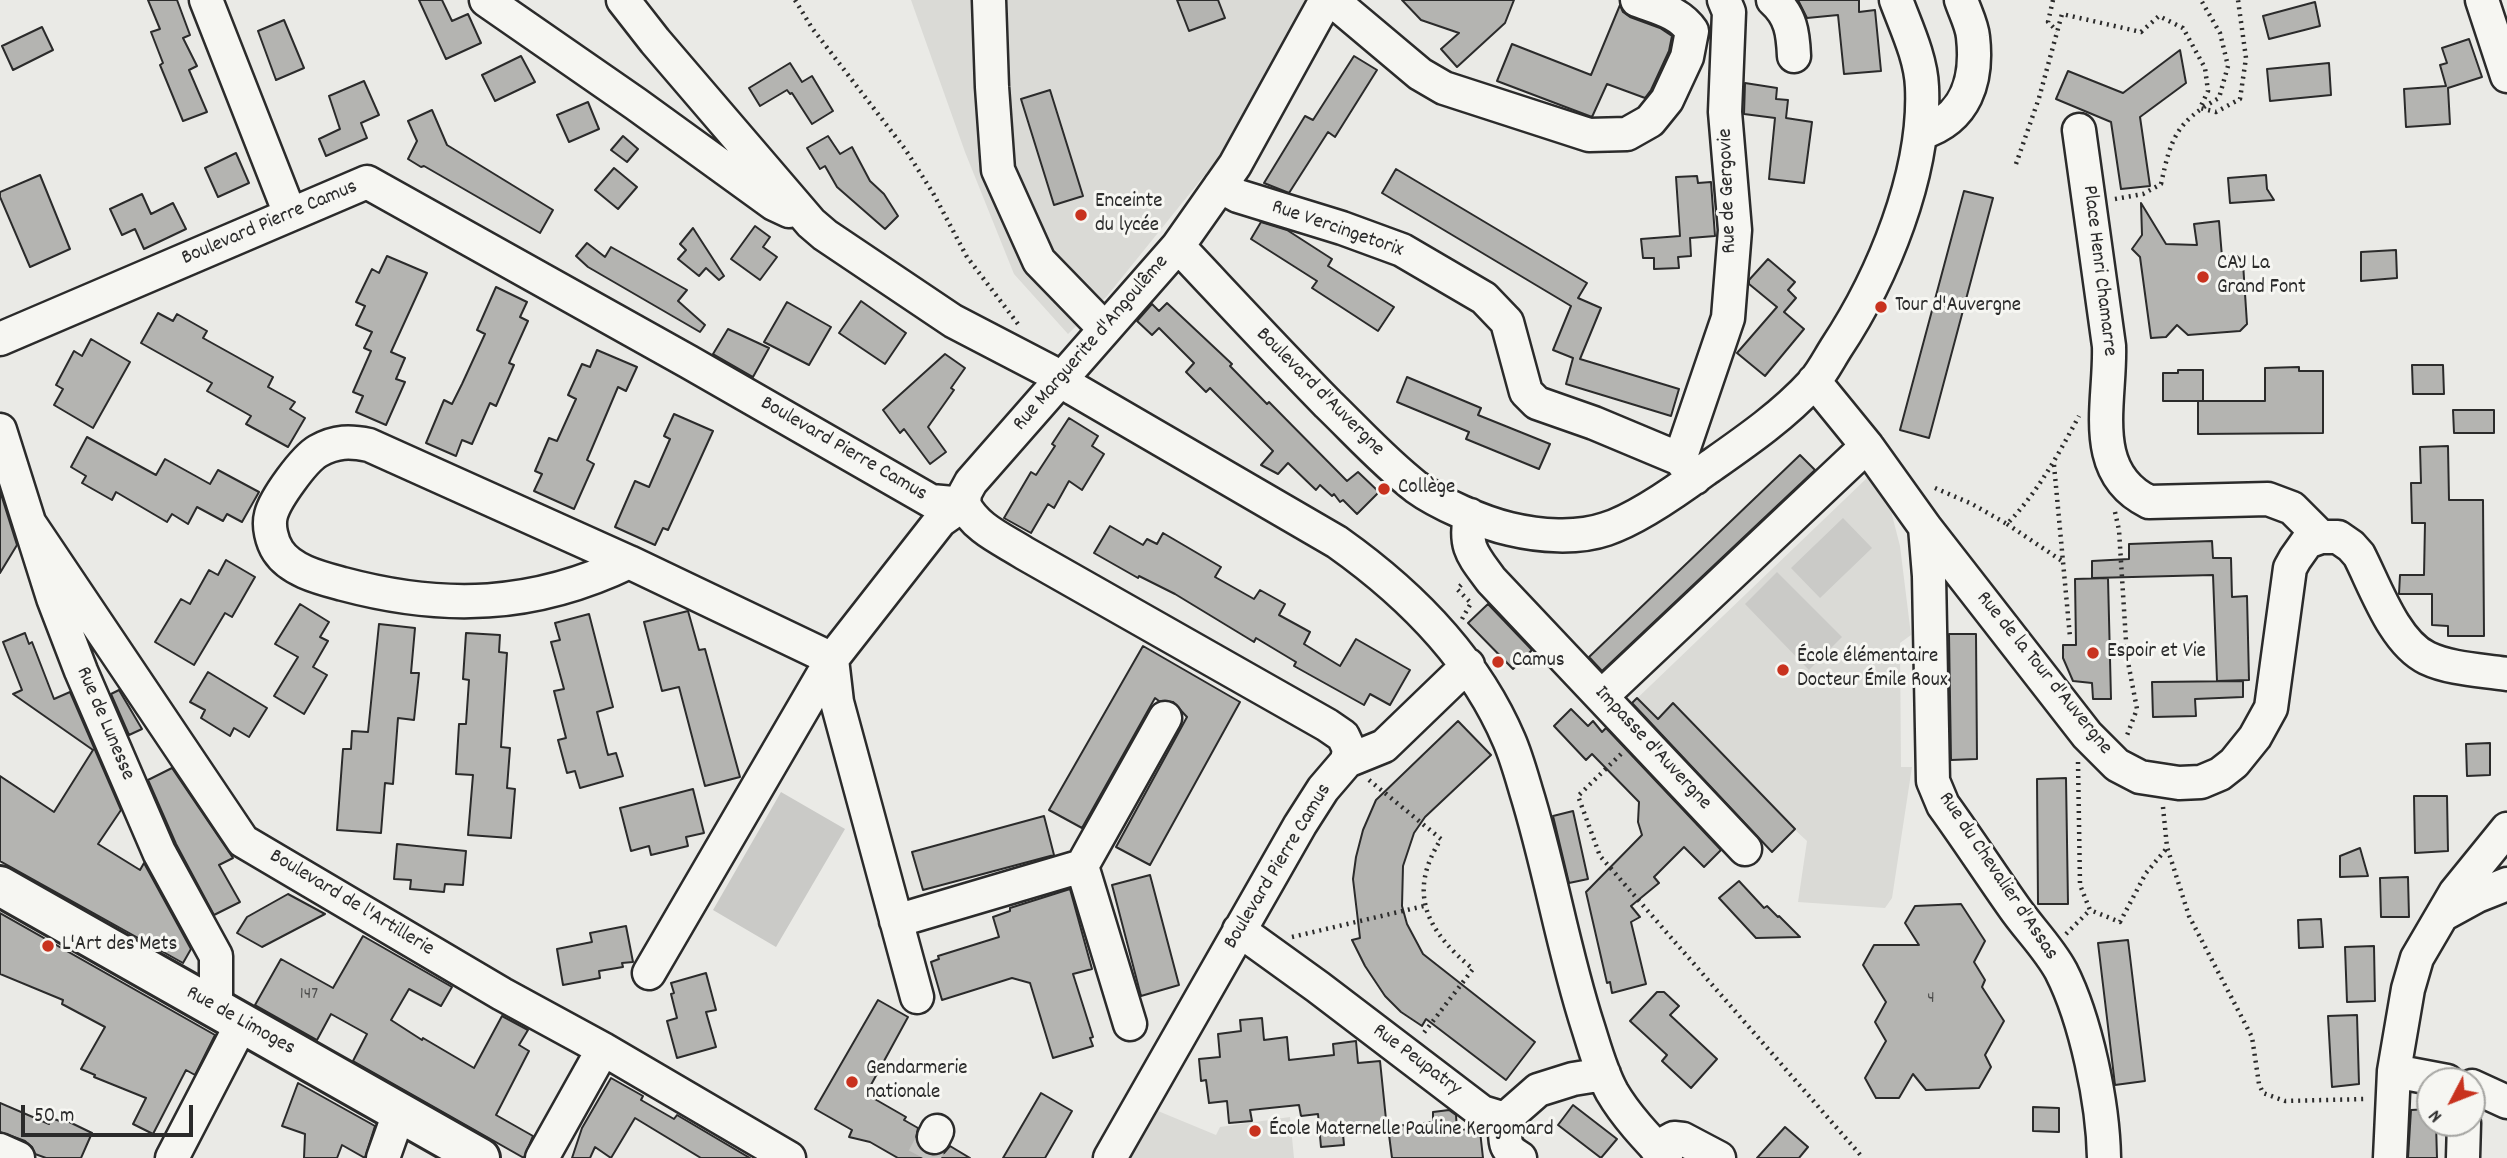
<!DOCTYPE html>
<meta charset="utf-8">
<style>
body{margin:0}
#map{position:relative;width:2507px;height:1158px;overflow:hidden;background:#eaeae6;font-family:Dekko,sans-serif}
canvas{display:block}
.north{position:absolute;left:2416px;top:1067px;width:70px;height:70px;box-sizing:border-box;background:#f6f6f2;border:2px solid #a5a5a2;border-radius:50%;rotate:228deg;font-size:19px;font-weight:700;line-height:28px;text-align:center;color:#2b2b2b}
.north::after{content:'';display:block;margin:auto;width:24px;height:32px;background:#c8321e;clip-path:polygon(50% 0,100% 100%,50% 72%,0 100%)}
.scale{position:absolute;left:21px;top:1105px;width:172px;height:32px;box-sizing:border-box;border:4px solid #2b2b2b;border-top:0;padding-left:9px;font-size:21px;line-height:24px;white-space:nowrap;color:#2b2b2b;-webkit-text-stroke:5px #f6f6f2;paint-order:stroke}
</style>
<div id="map">
<canvas width="2507" height="1158"></canvas>
<div class="north">N</div>
<div class="scale">50 m</div>
</div>
<script>
const context = document.querySelector('canvas').getContext('2d');
context.lineJoin = 'round';
function fill(path, color) {
  context.fillStyle = color;
  context.fill(path, 'evenodd');
}
function stroke(path, color, width, dash) {
  context.strokeStyle = color;
  context.lineWidth = width;
  context.lineCap = dash ? 'butt' : 'round';
  context.setLineDash(dash || []);
  context.stroke(path);
}
function drawText(font, color, halo, rows, align = 'center') {
  context.font = font + ' Dekko,sans-serif';
  context.lineWidth = 6;
  context.setLineDash([]);
  context.textBaseline = 'middle';
  context.strokeStyle = halo;
  context.fillStyle = color;
  for (const [text, x, y, turn = 0] of rows) {
    context.save();
    context.translate(x, y);
    context.rotate((+turn || 0) * Math.PI / 180);
    context.textAlign = isNaN(turn) ? turn : align;
    if (halo) context.strokeText(text, 0, 0);
    context.fillText(text, 0, 0);
    context.restore();
  }
}
const built = new Path2D(`
 M911,0H1306L1220,156L1107,296L1068,334L1014,274L965,152Z
 M1868,477L1887,500L1891,511L1900,546L1911,635L1900,643L1901,767H1912L1892,898L1885,908L1798,902L1807,841L1794,829L1772,852L1661,736L1627,708Z
 M1158,1111L1216,1135L1220,1127L1290,1117L1294,1158H1131Z`);
const green = new Path2D(`
 M1843,518L1872,548L1820,598L1791,568Z
 M1777,572L1842,637L1809,670L1745,604Z
 M781,792L845,829L776,947L713,910Z`);
const building = new Path2D(`
 M148,0H177L190,35L183,38L197,66L189,70L207,112L183,121L160,65L163,63L151,32L160,29Z
 M419,0H442L452,21L468,14L481,43L446,59Z
 M1177,0H1218L1225,18L1189,31Z
 M1402,0H1514L1505,23L1457,67L1441,49L1459,33L1421,20Z
 M1798,0H1859V12L1875,10L1881,71L1844,74L1838,15L1807,18Z
 M2315,2L2320,26L2269,39L2263,16Z
 M1620,5L1623,12L1630,17L1660,28L1672,36L1669,51L1651,90L1645,98L1607,84L1592,117L1497,81L1512,44L1591,75Z
 M284,20L304,68L276,80L258,31Z
 M42,27L53,50L13,70L2,46Z
 M2469,39L2482,77L2448,88L2450,124L2406,127L2404,89L2446,86L2440,65L2447,63L2442,48Z
 M2180,50L2186,83L2140,117L2150,186L2121,189L2111,122L2056,99L2068,71L2123,93Z
 M521,56L535,82L495,101L482,75Z
 M1354,56L1377,70L1335,137L1328,132L1289,193L1264,183L1305,116L1313,120Z
 M790,63L802,82L812,76L833,111L812,124L792,93L790,94L787,90L760,106L749,88Z
 M2329,63L2331,95L2270,101L2267,69Z
 M364,81L379,115L361,123L367,138L326,156L319,139L340,129L329,96Z
 M1745,83L1777,88L1776,99L1788,100L1786,118L1812,122L1804,183L1769,179L1775,118L1744,114Z
 M1050,90L1083,196L1054,205L1021,99Z
 M588,102L599,129L569,142L557,115Z
 M432,110L447,145L553,210L540,233L424,166L421,167L408,159L417,141L408,121Z
 M623,136L638,149L627,162L611,150Z
 M828,136L840,154L852,147L870,181L884,194L898,216L885,229L837,187L825,166L820,169L807,148Z
 M236,153L249,183L218,197L205,168Z
 M614,168L637,187L618,209L595,190Z
 M1396,169L1587,283L1578,298L1601,308L1580,359L1679,389L1671,416L1566,384L1573,358L1553,350L1571,306L1382,193Z
 M40,175L70,249L30,267L0,197V192Z
 M2266,175L2267,189L2274,200L2230,203L2228,178Z
 M1697,176L1698,183L1711,182L1715,236L1690,238L1691,256L1678,257L1679,268L1654,269V258H1643L1641,239L1680,236L1676,177Z
 M1964,191L1993,198L1929,438L1900,430Z
 M142,194L151,214L173,203L186,229L144,249L135,229L122,235L110,209Z
 M2141,203L2166,244L2197,245L2194,224L2219,221L2222,257L2237,256L2243,263L2247,324L2240,331L2188,335L2177,325L2166,337L2151,338L2140,257L2132,249L2142,235Z
 M1261,222L1287,230L1332,259L1328,266L1394,307L1378,331L1312,288L1317,281L1251,239Z
 M755,226L770,237L763,247L777,257L760,280L731,259Z
 M693,228L724,276L719,280L706,268L699,276L678,259L686,250L680,244Z
 M587,243L605,257L611,247L687,290L678,301L705,325L700,332L588,267L576,256Z
 M2396,250L2397,278L2361,281V252Z
 M387,256L427,273L391,352L405,358L396,379L405,382L386,425L356,412L363,396L353,392L371,351L364,348L372,332L356,325L365,306L356,302L372,269L379,273Z
 M1768,259L1795,282L1788,290L1796,298L1784,312L1804,329L1765,376L1737,353L1777,307L1749,284V280Z
 M496,287L527,302L520,317L528,321L509,363L514,365L496,406L490,403L472,444L462,440L456,456L426,443L444,400L452,404L462,384L485,334L477,330Z
 M861,301L906,333L885,364L839,333Z
 M787,302L831,327L809,365L764,342Z
 M1167,303L1232,364L1230,366L1267,404L1269,402L1347,481L1358,472L1379,492L1357,514L1343,500L1340,502L1334,494L1332,496L1320,485L1316,490L1288,463L1278,474L1261,465L1273,451L1210,388L1206,392L1186,372L1194,363L1159,328L1152,335L1137,321L1152,304L1159,311Z
 M158,313L173,321L177,314L207,331L203,338L273,377L268,387L295,402L290,409L305,418L288,447L246,424L251,416L207,391L212,383L141,343Z
 M728,329L769,348L753,377L713,354Z
 M91,339L130,362L93,428L54,405L63,389L56,385L74,351L82,356Z
 M597,350L637,367L626,391L618,387L587,460L594,464L574,509L534,491L542,474L535,471L549,438L557,441L576,399L568,395L582,364L590,367Z
 M945,354L965,368L951,388L954,390L928,427L946,452L930,464L904,429L900,433L883,410Z
 M2412,365H2443L2444,394H2413Z
 M2299,367V371H2323V433L2198,434V401H2203H2163V373H2178V370H2203V401H2265V368Z
 M1407,377L1481,408L1478,415L1550,444L1539,469L1466,439L1469,432L1397,402Z
 M2453,410H2494V433H2454Z
 M674,414L713,431L668,530L663,528L655,545L615,527L635,481L649,487L670,439L664,436Z
 M1069,418L1098,436L1092,446L1104,454L1082,490L1069,481L1054,508L1048,504L1031,533L1004,518L1031,472L1036,475L1055,446L1052,444Z
 M87,437L156,475L165,459L210,484L218,470L259,492L242,522L227,514L223,521L197,507L188,524L172,514L167,522L116,492L112,500L82,483L86,476L71,467Z
 M2448,446L2449,500H2483L2484,636H2448V626L2432,625V594H2399L2400,575H2424L2425,523H2412L2411,483H2421L2420,447Z
 M1800,455L1815,470L1602,671L1589,657Z
 M0,491L17,545L0,573Z
 M1110,526L1143,545L1147,539L1157,544L1163,533L1221,567L1215,577L1254,599L1260,590L1285,604L1279,615L1310,632L1304,644L1340,666L1356,639L1410,670L1390,705L1370,694L1364,705L1294,666L1296,662L1256,638L1254,642L1175,594L1139,576L1138,578L1094,553Z
 M2212,541L2213,558H2231L2232,597L2247,596L2249,680L2217,681L2213,575L2092,578V561L2129,559V544Z
 M226,560L255,577L232,617L225,613L194,665L155,642L181,599L190,604L209,570L218,575Z
 M2108,578L2111,699H2093L2092,683L2073,681L2063,658V645H2076L2075,579Z
 M300,604L329,622L320,637L328,641L313,667L327,675L304,714L274,696L298,657L275,644Z
 M1488,604L1532,650L1513,669L1468,623Z
 M688,611L699,650L705,649L740,777L705,786L679,687L662,691L644,622Z
 M589,614L613,707L597,712L608,755L616,753L623,776L580,788L575,771L567,773L558,740L566,738L554,691L564,689L551,642L560,640L555,623Z
 M379,624L415,628L411,673H419L414,720L398,718L393,784L385,783L381,833L337,830L343,749H351L352,731L368,732Z
 M25,633L29,644L32,642L54,699L70,692L121,810L98,844L140,870L144,863L191,949L183,963L0,861V776L54,812L93,750L13,694L22,690L3,642Z
 M466,633L500,635L499,652L507,653L501,747L510,748L507,788L515,789L511,838L468,835L473,775L456,774L459,724H466L469,680L463,679Z
 M1949,634H1976L1977,759L1951,760Z
 M1143,646L1240,702L1150,865L1116,847L1187,717L1173,702L1159,701L1155,698L1082,828L1049,810Z
 M208,672L267,708L249,737L234,728L230,736L201,718L205,710L190,702Z
 M2243,681V697L2195,699L2196,716L2153,717L2152,682Z
 M119,690L142,729L129,735L111,694Z
 M1637,698L1658,719L1673,703L1795,829L1772,852L1632,703Z
 M1571,709L1588,726L1593,721L1602,732L1606,728L1721,850L1704,867L1684,847L1654,877L1659,883L1631,906L1640,917L1631,922L1646,984L1612,993L1610,982L1607,983L1586,892L1642,835L1638,822L1639,802L1592,754L1586,760L1554,726Z
 M1458,721L1491,755L1425,817L1414,833L1403,866L1402,906L1407,924L1423,954L1535,1042L1506,1080L1426,1019L1422,1026L1401,1012L1385,996L1365,966L1352,940L1360,938L1353,879L1356,857L1363,830L1376,800Z
 M2490,743V775L2467,776L2466,744Z
 M172,768L233,858L219,865L240,902L214,915L176,844L148,780Z
 M2066,778L2068,904H2038L2037,779Z
 M693,789L704,833L686,837L688,846L651,855L649,846L631,851L620,808Z
 M2414,796H2447L2448,851L2415,853Z
 M1573,811L1588,879L1569,883L1553,816Z
 M1044,816L1054,855L923,890L912,852Z
 M397,844L466,851L463,885L445,884L444,892L410,889L411,880L394,879Z
 M2360,848L2368,876L2340,877V856Z
 M1150,875L1179,985L1141,996L1112,885Z
 M2408,877L2409,917H2381L2380,878Z
 M1739,881L1764,908L1767,906L1778,917L1779,916L1800,937L1756,938L1719,898Z
 M1070,889L1092,969L1073,974L1093,1037L1090,1038L1093,1046L1053,1058L1030,983L1012,978L942,1000L931,962L939,959L938,956L999,937L993,917L1010,911V908Z
 M288,894L325,914L262,947L237,933L247,917Z
 M1961,904L1985,941L1974,962L1985,980L1982,987L2004,1021L1985,1055L1991,1067L1979,1088L1926,1090L1913,1074L1899,1098H1876L1865,1078L1886,1041L1875,1022L1886,1002L1863,965L1874,945H1919L1905,923L1915,906Z
 M0,913L215,1035L195,1075L186,1070L153,1134L133,1124L146,1098L94,1077L95,1075L81,1069L105,1027L62,1004L63,1000L0,974Z
 M2321,919L2323,947L2299,948L2298,920Z
 M626,926L633,962L622,963L623,967L599,971L600,978L563,985L557,949L592,942L590,933Z
 M363,936L452,987L441,1006L409,989L391,1020L422,1040L423,1038L474,1068L502,1016L528,1030L519,1045L529,1051L496,1115L533,1136L524,1158L353,1061L367,1034L331,1014L317,1040L255,1005L281,959L333,988Z
 M2128,940L2145,1081L2115,1085L2098,943Z
 M2374,946L2375,1001L2347,1002L2345,947Z
 M706,973L716,1010L706,1012L716,1047L677,1058L667,1021L677,1018L671,994L674,993L671,983Z
 M1657,992H1664L1679,1006L1670,1015L1717,1059L1691,1088L1662,1061L1667,1055L1630,1021Z
 M878,1000L908,1017L866,1094L906,1117L904,1120L918,1128L916,1139L918,1147L925,1153L936,1155L944,1153L950,1146L970,1158H898L870,1142L849,1137L852,1130L815,1109Z
 M2357,1015L2359,1084L2332,1087L2328,1016Z
 M1262,1018L1264,1040L1287,1037L1289,1060L1334,1055L1333,1044L1356,1041L1358,1063L1380,1061L1387,1129L1343,1134L1344,1145L1321,1147L1318,1114L1301,1116L1299,1105L1250,1110L1252,1121L1229,1123L1227,1101L1209,1103L1206,1080L1201,1081L1199,1059L1220,1057L1218,1034L1241,1031L1240,1020Z
 M611,1078L643,1096L641,1100L674,1119L677,1115L750,1158H701L635,1118L611,1158L595,1147L590,1158H572L582,1128Z
 M298,1083L375,1126L365,1158L342,1145L337,1158H304L305,1134L282,1126Z
 M1041,1093L1072,1111L1045,1158H1003Z
 M0,1103L49,1124L51,1118L60,1121L61,1118L92,1133L81,1158H46L35,1154L32,1147L25,1141L0,1132Z
 M1573,1105L1617,1139L1601,1158L1558,1125Z
 M2033,1107L2059,1108V1132L2033,1131Z
 M2430,1109V1123H2436L2437,1158H2408L2411,1110Z
 M1449,1110L1456,1115L1457,1130L1475,1129L1480,1131L1483,1158H1392L1388,1127L1433,1122V1112Z
 M1785,1127L1808,1147L1799,1158H1757Z`);
const minorTunnel = new Path2D(`
 M923,1158L934,1137`);
const path = new Path2D(`
 M795,0L812,28L905,149L933,193L967,257L1018,324
 M2053,0L2048,22L2057,31
 M2016,164L2039,98L2062,14L2141,32L2159,16L2183,28L2205,68L2208,91L2200,108L2216,112L2240,99L2246,58L2238,0
 M2115,199L2143,194L2161,184C2171,138 2176,122 2219,98L2228,66L2220,33L2201,0
 M2054,465L2070,637
 M1935,488L1972,504L2007,524C2038,492 2058,455 2079,416
 M2115,512L2119,530L2127,657L2137,709L2126,738
 M2007,524L2062,561
 M1462,619L1471,603L1457,589L1463,583
 M1621,754L1578,796L1600,856L1863,1158
 M2078,762L2080,885L2090,910L2120,922L2146,873L2167,848
 M1369,780L1441,839C1406,894 1428,932 1473,969L1423,1034
 M2163,807L2167,847L2189,916L2252,1037L2259,1084L2263,1093L2285,1101L2366,1099
 M2066,934L2090,910
 M1292,937L1424,906`);
const minor = new Path2D(`
 M206,0L290,214
 M486,0L636,104L774,204L789,211
 M623,0L655,41L811,223L825,235L953,321L1049,371L1074,389L1337,542C1409,593 1474,658 1509,740C1516,756 1521,774 1526,791C1550,868 1563,950 1588,1027C1595,1049 1601,1072 1612,1092C1626,1116 1647,1138 1666,1158
 M989,0L992,87L998,170L1039,261L1105,329
 M1332,0L1420,74L1444,88L1589,135L1627,134L1650,121L1667,100L1687,57L1692,31C1679,12 1658,8 1637,0
 M1773,0C1791,16 1793,33 1794,56
 M2482,0L2507,76
 M2079,130L2109,346C2111,401 2087,472 2149,502L2268,499L2292,508L2321,537
 M1921,133C1966,119 1978,81 1973,37C1972,25 1965,12 1961,0
 M1220,186L1238,196L1342,228L1402,250L1484,298L1507,322L1526,392L1537,403L1594,423L1680,459L1695,478
 M1178,246C1228,299 1277,352 1328,404C1357,432 1384,462 1416,487C1438,503 1483,523 1510,529C1539,536 1577,539 1606,529C1637,519 1678,490 1705,470C1742,444 1782,417 1813,383C1822,373 1829,359 1836,348C1883,277 1926,173 1922,87C1921,58 1906,27 1896,0
 M0,339L367,182L689,362L931,501L964,504C975,528 1002,539 1024,553L1327,725L1343,736L1349,749L1347,761L1323,789L1300,825L1110,1158
 M1814,381L1867,446L1925,527L2087,735L2117,765L2140,777L2179,783L2201,782L2220,774L2234,763L2255,737L2271,708L2290,568L2295,559L2307,542L2321,537H2338L2351,546L2359,555C2375,586 2394,642 2427,658C2450,669 2482,670 2507,674
 M0,430L53,598L81,671L159,852L216,956V1009
 M1680,459L1728,318L1735,230L1725,112L1729,12L1724,0
 M1470,515C1464,548 1473,555 1491,580L1745,849
 M30,524L243,841L502,994L603,1049L789,1158
 M1925,527L1929,576L1933,781L1943,805C1967,838 1989,872 2013,906C2028,928 2048,947 2061,971C2086,1020 2103,1103 2104,1158
 M629,562C534,608 444,611 343,584C321,578 291,571 278,551C272,542 268,526 271,515C275,499 304,459 318,451C336,441 350,441 369,445L629,562L832,659L940,521L964,504L965,493L971,482L1178,246L1235,165L1326,0
 M1602,696L1867,446
 M1347,761L1384,746L1468,665
 M1082,866L1130,1024
 M2446,913L2477,896L2507,884
 M896,921L1082,866L1165,718
 M1239,930L1318,987L1482,1112L1505,1119
 M649,973L832,659L837,702L917,997
 M2394,1071L2447,1081
 M2472,1086L2507,1102
 M1505,1119L1538,1090L1573,1079L1604,1074
 M1505,1119C1506,1140 1501,1147 1520,1158
 M934,1137L937,1131
 M1656,1148L1674,1138L1683,1139L1719,1158
 M0,1150L18,1158
 M172,1158L242,1023
 M383,1158L399,1113
 M542,1158L603,1049
 M2390,1158L2394,1071L2408,989L2417,958L2455,893L2507,829
 M2463,1158L2464,1123`);
const major = new Path2D(`
 M0,886L480,1158`);
const markers = [
 [1081,215,7,"#c8321e"],
 [2203,277,7,"#c8321e"],
 [1881,307,7,"#c8321e"],
 [1384,489,7,"#c8321e"],
 [2093,653,7,"#c8321e"],
 [1498,662,7,"#c8321e"],
 [1783,670,7,"#c8321e"],
 [48,946,7,"#c8321e"],
 [852,1082,7,"#c8321e"],
 [1255,1131,7,"#c8321e"]
];
const numberNames = [
 ["147",309,996],
 ["4",1931,1000]
];
const streetNames = [
 ["Rue de Gergovie",1729,191,-92],
 ["Boulevard Pierre Camus",270,224,-23],
 ["Rue Vercingetorix",1337,230,19],
 ["Place Henri Chamarre",2098,271,83],
 ["Rue Marguerite d'Angoulême",1092,344,-49],
 ["Boulevard d'Auvergne",1319,393,45],
 ["Boulevard Pierre Camus",843,450,30],
 ["Rue de la Tour d'Auvergne",2043,674,51],
 ["Rue de Lunesse",104,724,67],
 ["Impasse d'Auvergne",1652,749,47],
 ["Boulevard Pierre Camus",1279,867,-59],
 ["Rue du Chevalier d'Assas",1997,877,56],
 ["Boulevard de l'Artillerie",351,904,31],
 ["Rue de Limoges",240,1022,29],
 ["Rue Peupatry",1416,1061,37]
];
const poiNames = [
 ["Enceinte",1095,203],
 ["du lycée",1095,227],
 ["CAJ La",2217,265],
 ["Grand Font",2217,289],
 ["Tour d'Auvergne",1895,307],
 ["Collège",1398,489],
 ["Espoir et Vie",2107,653],
 ["École élémentaire",1797,658],
 ["Docteur Émile Roux",1797,682],
 ["Camus",1512,662],
 ["L'Art des Mets",62,946],
 ["Gendarmerie",866,1070],
 ["nationale",866,1094],
 ["École Maternelle Pauline Kergomard",1269,1131]
];
fill(built, '#dadad6');
fill(green, '#cacac7');
fill(building, '#b4b4b1');
stroke(building, '#2b2b2b', 2);
stroke(minorTunnel, '#c4c4c1', 32, [32, 16]);
stroke(minor, '#2b2b2b', 37);
stroke(major, '#2b2b2b', 44);
stroke(path, '#2b2b2b', 4.5, [2, 5]);
stroke(minor, '#f6f6f2', 32);
stroke(major, '#f6f6f2', 38);
for (const [x, y, r, color] of markers) {
  const dot = new Path2D();
  dot.arc(x, y, r, 0, 2 * Math.PI);
  context.fillStyle = color;
  context.fill(dot);
  stroke(dot, '#f6f6f2', 2.5);
}
drawText('18px', '#4d4d4c', null, numberNames);
drawText('21px', '#2b2b2b', '#f6f6f2', streetNames);
drawText('21px', '#2b2b2b', '#f6f6f2', poiNames, 'left');
</script>
